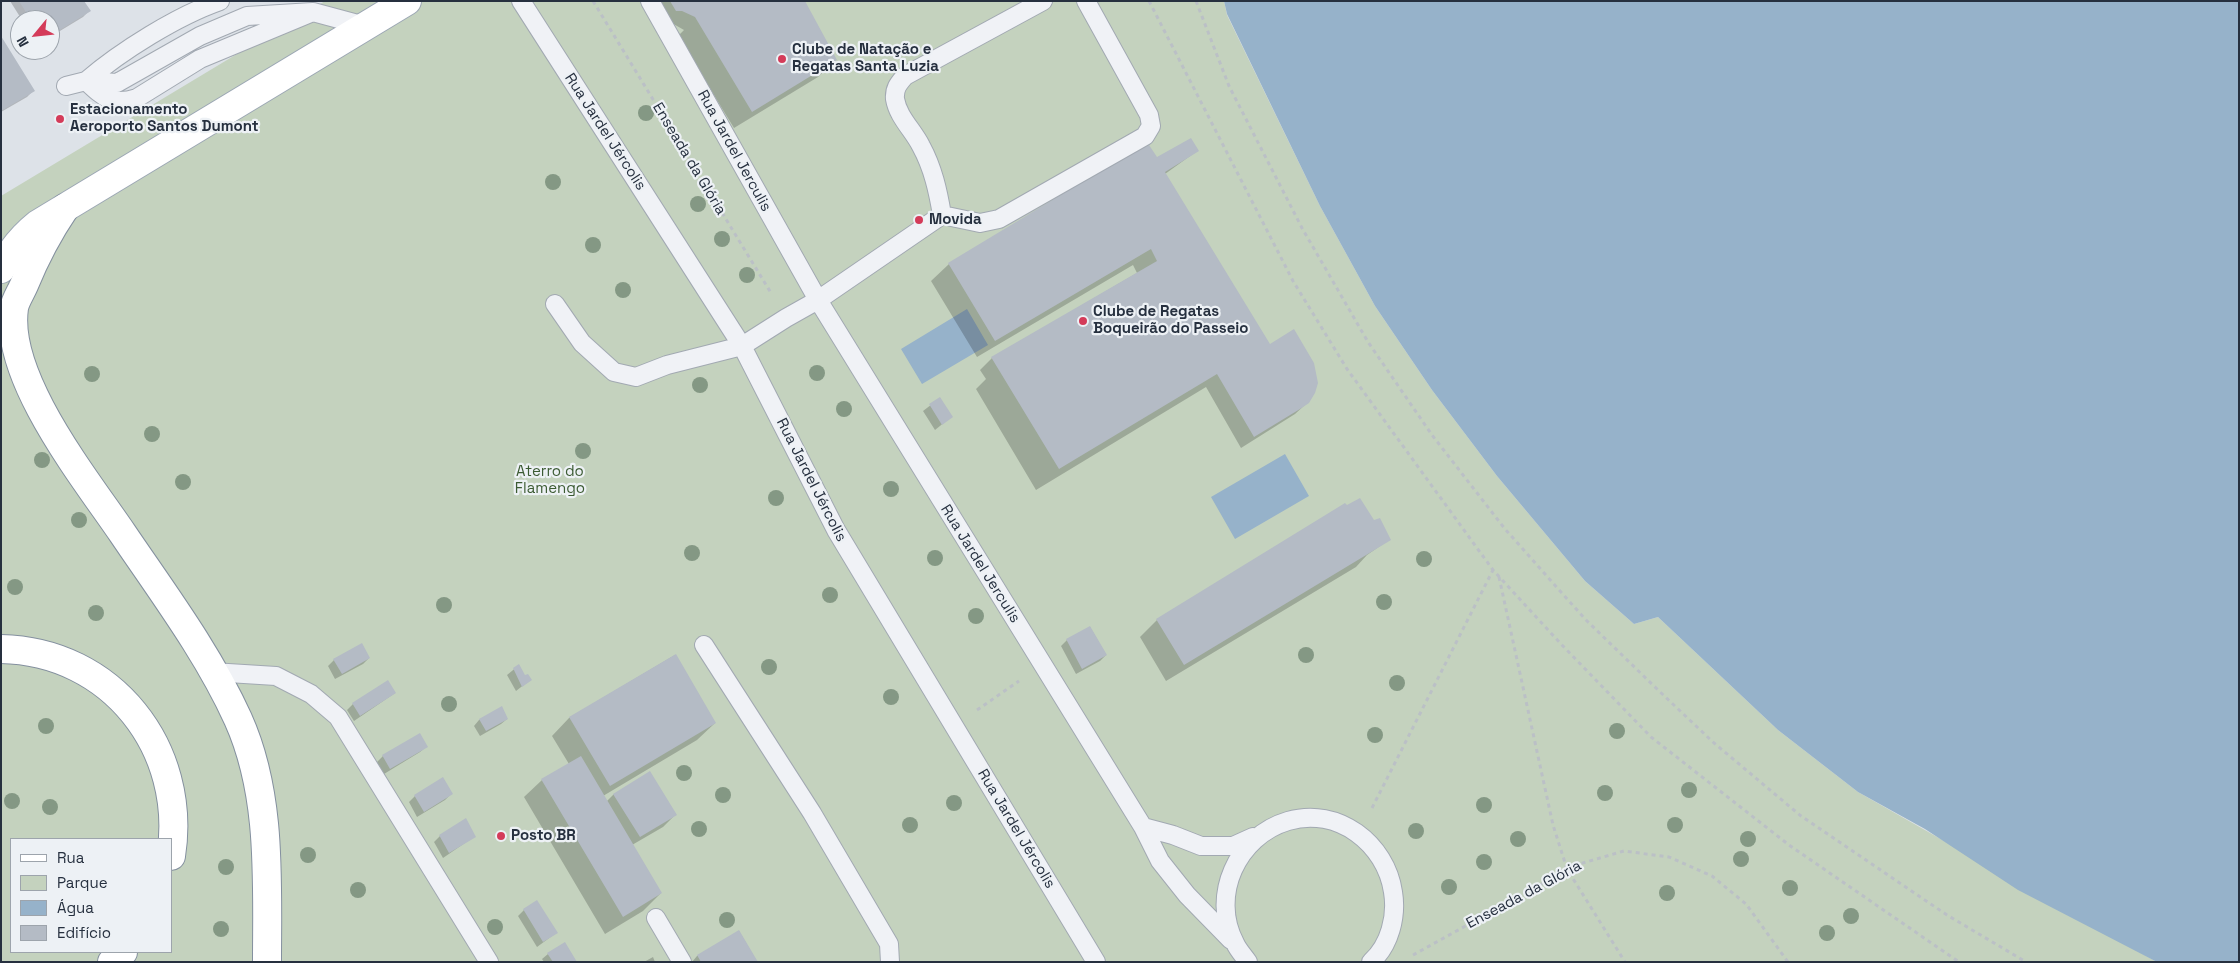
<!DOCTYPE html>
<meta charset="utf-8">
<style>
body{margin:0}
#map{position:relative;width:2240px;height:963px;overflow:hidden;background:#dde2e8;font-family:"Space Grotesk",sans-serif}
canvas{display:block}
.frame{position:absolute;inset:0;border:2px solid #26303f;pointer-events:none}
.legend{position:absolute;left:10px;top:838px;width:162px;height:115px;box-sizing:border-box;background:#edf1f5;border:1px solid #9da4ac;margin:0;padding:6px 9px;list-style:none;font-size:15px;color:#26303f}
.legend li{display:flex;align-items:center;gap:10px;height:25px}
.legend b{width:25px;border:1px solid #9da4ac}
.north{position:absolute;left:10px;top:10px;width:50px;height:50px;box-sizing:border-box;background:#edf1f5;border:1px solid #9da4ac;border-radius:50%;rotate:242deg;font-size:14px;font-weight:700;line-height:20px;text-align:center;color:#26303f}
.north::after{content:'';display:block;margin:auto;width:18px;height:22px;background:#d43b59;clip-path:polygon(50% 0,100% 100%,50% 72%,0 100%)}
</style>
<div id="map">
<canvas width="2240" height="963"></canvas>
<div class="frame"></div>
<ul class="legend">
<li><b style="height:6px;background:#fff"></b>Rua</li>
<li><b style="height:14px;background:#c4d2be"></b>Parque</li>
<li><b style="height:14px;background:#96b2ca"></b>Água</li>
<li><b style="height:14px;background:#b4bbc5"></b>Edifício</li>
</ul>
<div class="north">N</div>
</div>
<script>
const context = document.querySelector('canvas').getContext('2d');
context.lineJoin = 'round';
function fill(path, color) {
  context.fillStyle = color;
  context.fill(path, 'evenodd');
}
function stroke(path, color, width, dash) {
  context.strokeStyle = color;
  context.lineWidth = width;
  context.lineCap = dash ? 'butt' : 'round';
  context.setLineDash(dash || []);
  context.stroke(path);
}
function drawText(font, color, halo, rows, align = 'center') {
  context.font = font + ' "Space Grotesk",sans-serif';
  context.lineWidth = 4.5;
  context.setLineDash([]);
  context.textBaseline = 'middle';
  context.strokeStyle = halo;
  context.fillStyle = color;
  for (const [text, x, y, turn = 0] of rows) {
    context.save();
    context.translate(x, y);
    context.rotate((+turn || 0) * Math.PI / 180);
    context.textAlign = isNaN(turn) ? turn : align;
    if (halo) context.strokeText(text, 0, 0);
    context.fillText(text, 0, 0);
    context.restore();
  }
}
const green = new Path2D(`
 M325,1H1224L1227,15L1320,206L1375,306L1432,390L1497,476L1585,581L1634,624L1658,617L1778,730L1858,792L2157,962H1V196ZM11,839H171V952H11Z`);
const water = new Path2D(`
 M1224,1H2239V962H2157L2018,890L1925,829L1858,792L1778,730L1658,617L1634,624L1585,581L1497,476L1432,390L1375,306L1320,206L1227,14Z
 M967,309L988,345L922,384L901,349Z
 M1285,454L1309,496L1235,539L1211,497Z`);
const shadow = new Path2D(`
 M10,1H83L89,11L83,17L50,37V20H22Z
 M650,1H803L836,60L818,77L734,128L678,36L684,30L670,22Z
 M1,39L33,91L27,97L1,112Z
 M1197,151L1165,174L1269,345L1308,402L1295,414L1241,448L1206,387L1036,490L976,389L986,379L980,370L992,358L1137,273L1133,265L977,357L931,281L949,264L1156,160Z
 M940,398L951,417L935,430L923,411Z
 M1373,522L1390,539L1367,555L1356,567L1166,681L1140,637L1157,620Z
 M1090,627L1106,655L1100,661L1076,674L1061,646L1067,640Z
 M675,655L715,723L697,740L603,796L606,802L614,794L675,815L663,827L632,845L661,893L643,911L605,934L524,797L542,780L569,764L552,736L569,718Z
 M369,658L363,664L335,679L328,666L334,660Z
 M518,666L525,677L530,680L516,691L507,675Z
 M395,693L354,721L347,710L353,704Z
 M501,708L507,719L501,724L480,736L474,726L479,720Z
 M426,747L420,752L384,774L377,762L383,756Z
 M451,794L445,800L417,817L409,802L415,796Z
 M440,836H475L443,858L434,842Z
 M524,910L556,933L537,947L518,916Z
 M739,931L757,962H692L697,956Z
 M548,954L576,962H544L542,959Z
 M653,957L655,962H644Z`);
const building = new Path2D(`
 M19,1H84L91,11L50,36V20H31Z
 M670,1H805L837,60L752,112L695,17L682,11H676Z
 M1,36L35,91L1,111Z
 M1191,138L1199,151L1165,172L1270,344L1294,329L1314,363L1318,383L1315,393L1309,403L1300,409L1254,437L1217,374L1059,469L991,357L1157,261L1151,249L995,341L948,263L1112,164L1149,145L1157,157Z
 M940,397L953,417L942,425L929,404Z
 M1360,498L1374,520L1380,518L1391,540L1184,665L1156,619L1345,503L1347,505Z
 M1090,626L1107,655L1082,669L1066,639Z
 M362,643L370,658L342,674L333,659Z
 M676,654L716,723L610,786L569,717Z
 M519,664L525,675L528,674L532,680L522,687L513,668Z
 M388,680L396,693L360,716L352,703Z
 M502,706L508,719L486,731L479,719Z
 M420,733L428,747L390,769L382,755Z
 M581,756L662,893L623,917L541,779Z
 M650,771L677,815L640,837L613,794Z
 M443,777L453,794L424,812L414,795Z
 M466,818L476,837L449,853L439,835Z
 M537,900L558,933L543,942L523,909Z
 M739,930L758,962H701L697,955Z
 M565,942L577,962H553L547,953Z`);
const path = new Path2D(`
 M593,1L771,293
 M1149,1L1293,281L1347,369L1493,570L1561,644L1651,737L1789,845L1959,962
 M1196,1L1229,86L1302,228L1368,342L1432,435L1505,529L1585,619L1657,689L1714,743L1801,816L1947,915L2026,962
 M1499,577L1553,825L1567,869L1625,962
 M977,710L1019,681
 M1372,808L1493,570
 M1413,955L1576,865L1624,851L1669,857L1712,876L1746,904L1788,962`);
const service = new Path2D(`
 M220,1C177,16 121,51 86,81C104,98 112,106 137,98L200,59L313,12
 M521,1L742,346L836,530L1096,962
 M650,1L818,300L1143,827
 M66,86L86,81L117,83L200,36L247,16L313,12L365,26
 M942,215C938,191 933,168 921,146C913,130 898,117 895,99C894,88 899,83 905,76L1043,1
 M555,304L582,343L614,372L636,377L667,365L742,346L786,318L818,300L942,215L980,223L999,219L1145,136L1151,126L1149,115L1086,1
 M704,645L812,813L889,944L890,962
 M212,672L276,676L311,694L338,717L489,962
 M656,918L682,962
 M1231,940L1187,895L1160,861L1143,827L1173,835L1201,846H1233L1253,837
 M1248,962C1244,956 1238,950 1235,943C1210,896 1237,836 1288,821C1338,806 1386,844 1393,892C1397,916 1390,945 1371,962`);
const primary = new Path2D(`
 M1,269C10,252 23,236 38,224L407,1`);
const trunk = new Path2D(`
 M65,208C48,233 35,258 24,285C21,292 15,301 14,308C4,378 85,478 123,534C163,593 208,653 238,719C272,794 267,881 267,962
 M1,649C112,651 188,749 171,856
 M112,962L123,952`);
const trees = [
 [646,113],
 [553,182],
 [698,204],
 [722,239],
 [593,245],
 [747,275],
 [623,290],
 [817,373],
 [92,374],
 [700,385],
 [844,409],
 [152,434],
 [583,451],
 [42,460],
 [183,482],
 [891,489],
 [776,498],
 [79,520],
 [692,553],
 [935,558],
 [1424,559],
 [15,587],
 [830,595],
 [1384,602],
 [444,605],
 [96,613],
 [976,616],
 [1306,655],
 [769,667],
 [1397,683],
 [891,697],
 [449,704],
 [46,726],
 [1617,731],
 [1375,735],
 [684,773],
 [1689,790],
 [1605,793],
 [723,795],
 [12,801],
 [954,803],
 [1484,805],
 [50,807],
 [910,825],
 [1675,825],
 [699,829],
 [1416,831],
 [1518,839],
 [1748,839],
 [308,855],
 [1741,859],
 [1484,862],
 [226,867],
 [1449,887],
 [1790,888],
 [358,890],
 [1667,893],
 [1851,916],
 [727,920],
 [495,927],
 [221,929],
 [1827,933]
];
const markers = [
 [782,59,5,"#d43b59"],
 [60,119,5,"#d43b59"],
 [919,220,5,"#d43b59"],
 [1083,321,5,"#d43b59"],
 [501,836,5,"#d43b59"]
];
const poiNames = [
 ["Clube de Natação e",792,50],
 ["Regatas Santa Luzia",792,67],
 ["Estacionamento",70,110],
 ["Aeroporto Santos Dumont",70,127],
 ["Movida",929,220],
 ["Clube de Regatas",1093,312],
 ["Boqueirão do Passeio",1093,329],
 ["Posto BR",511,836]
];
const streetNames = [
 ["Rua Jardel Jércolis",605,132,57],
 ["Rua Jardel Jerculis",734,151,61],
 ["Enseada da Glória",689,159,59],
 ["Rua Jardel Jércolis",811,480,63],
 ["Rua Jardel Jerculis",980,564,58],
 ["Rua Jardel Jércolis",1016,829,59],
 ["Enseada da Glória",1524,895,-28]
];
const parkNames = [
 ["Aterro do",550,472],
 ["Flamengo",550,489]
];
fill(green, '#c4d2be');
fill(water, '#96b2ca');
fill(shadow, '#0003');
fill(building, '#b4bbc5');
stroke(service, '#a2a9b2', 20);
stroke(primary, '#9ca7b4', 30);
stroke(trunk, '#84909f', 30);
stroke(path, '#bbc0c6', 3, [4, 4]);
stroke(service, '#f0f2f6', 18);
stroke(primary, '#fff', 28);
stroke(trunk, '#fff', 28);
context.fillStyle = '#849884';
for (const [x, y] of trees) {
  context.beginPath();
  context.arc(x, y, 8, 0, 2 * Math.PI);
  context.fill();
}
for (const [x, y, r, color] of markers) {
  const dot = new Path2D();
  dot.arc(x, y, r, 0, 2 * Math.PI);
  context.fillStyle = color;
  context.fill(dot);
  stroke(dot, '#edf1f5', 2);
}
drawText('bold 15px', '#26303f', '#edf1f5', poiNames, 'left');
drawText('15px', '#26303f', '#edf1f5', streetNames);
drawText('15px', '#3c5b33', '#edf1f5', parkNames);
</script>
